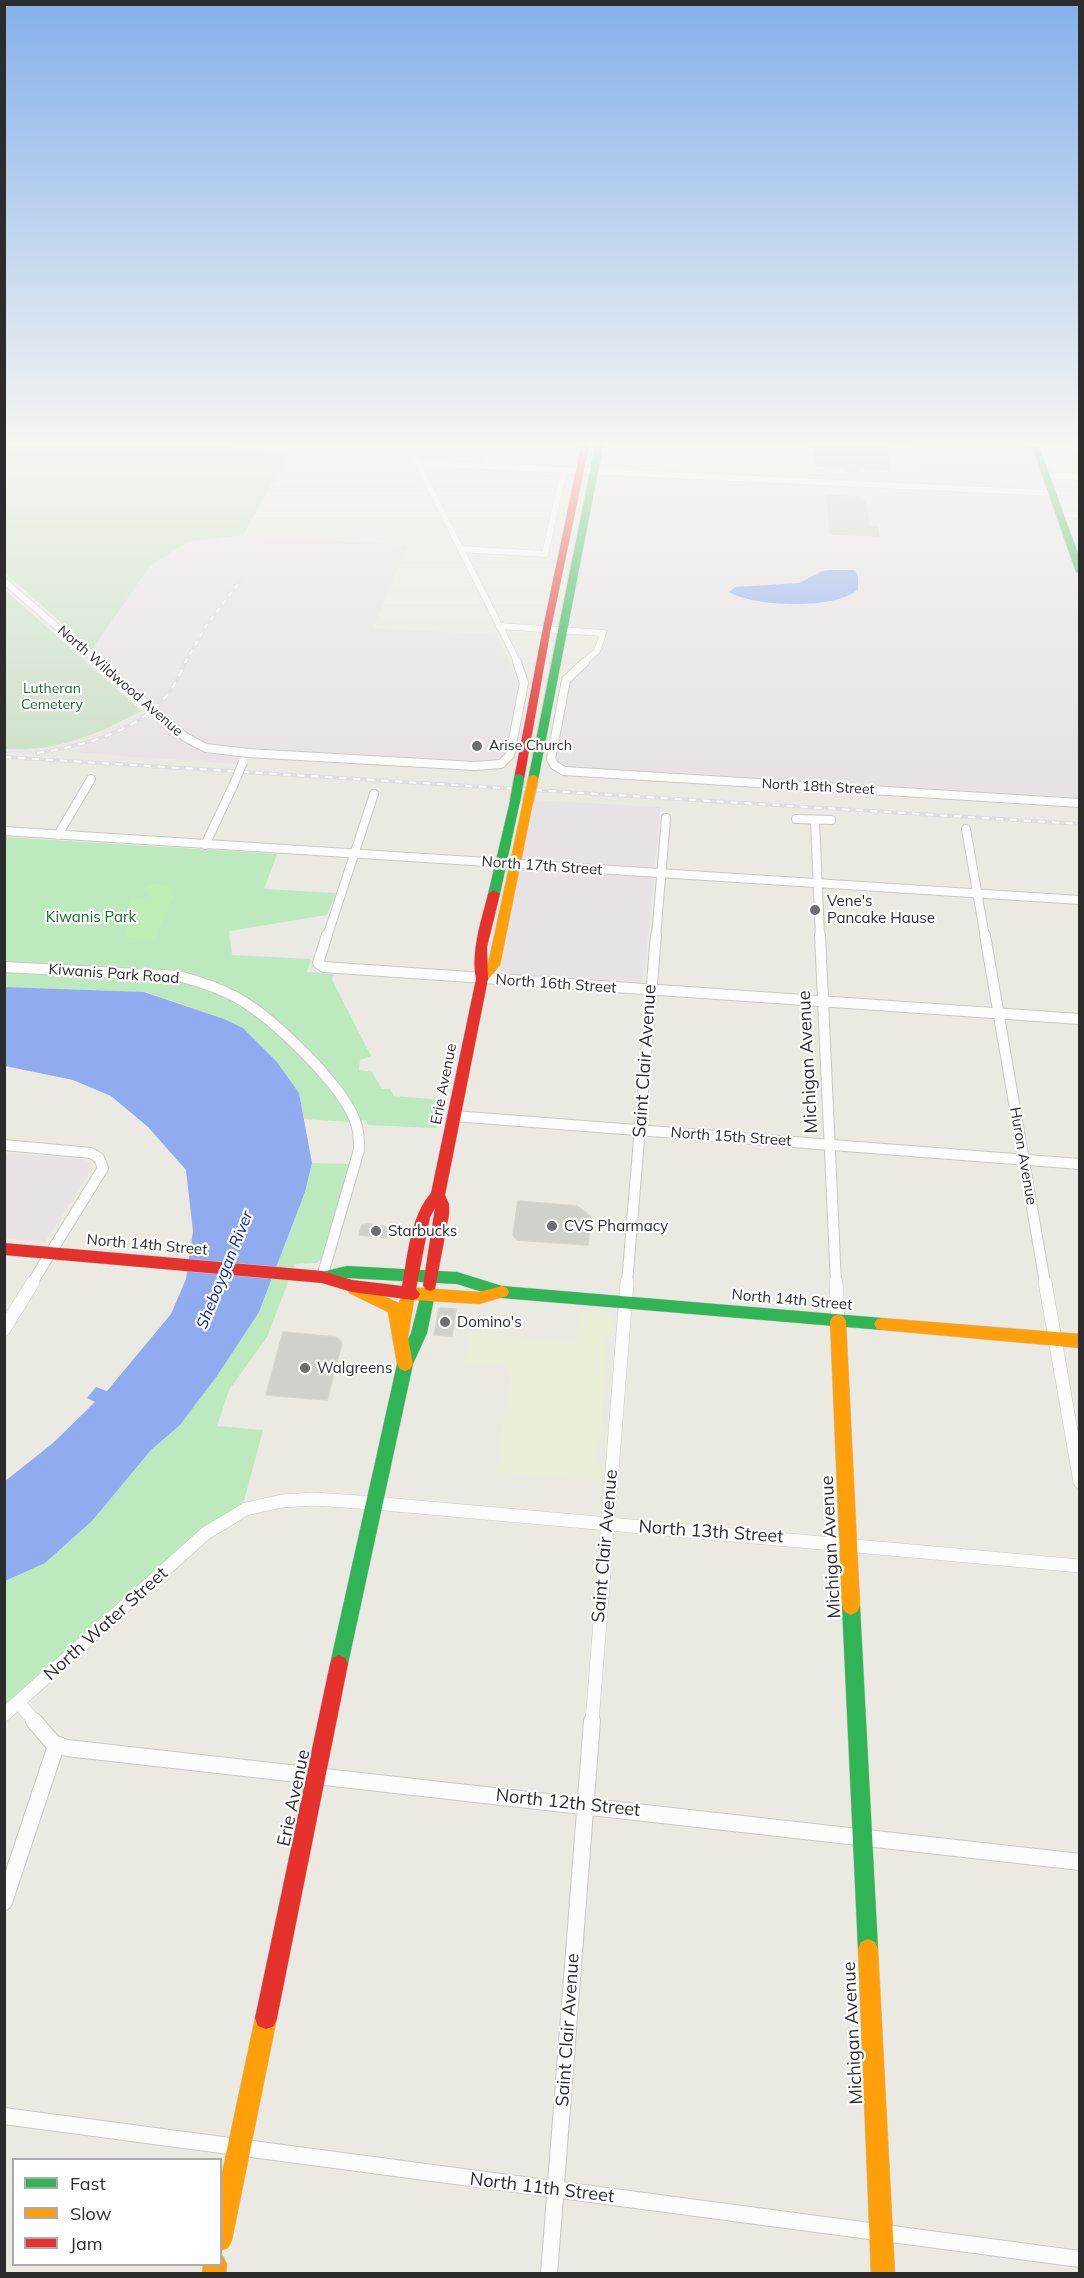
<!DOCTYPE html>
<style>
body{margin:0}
#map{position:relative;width:1084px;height:2278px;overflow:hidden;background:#eaeae2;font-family:Mulish,sans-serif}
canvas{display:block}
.frame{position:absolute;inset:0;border:6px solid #2c2c2c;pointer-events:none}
.legend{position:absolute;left:12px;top:2158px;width:210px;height:108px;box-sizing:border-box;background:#fff;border:2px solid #ababab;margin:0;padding:8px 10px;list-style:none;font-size:18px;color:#2c2c2c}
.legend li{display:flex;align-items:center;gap:12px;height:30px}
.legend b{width:30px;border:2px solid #ababab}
</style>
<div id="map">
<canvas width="1084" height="2278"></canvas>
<div class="frame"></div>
<ul class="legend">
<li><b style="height:8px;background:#30b455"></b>Fast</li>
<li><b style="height:8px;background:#ff9f0a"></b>Slow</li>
<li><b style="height:8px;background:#e5322d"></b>Jam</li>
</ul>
</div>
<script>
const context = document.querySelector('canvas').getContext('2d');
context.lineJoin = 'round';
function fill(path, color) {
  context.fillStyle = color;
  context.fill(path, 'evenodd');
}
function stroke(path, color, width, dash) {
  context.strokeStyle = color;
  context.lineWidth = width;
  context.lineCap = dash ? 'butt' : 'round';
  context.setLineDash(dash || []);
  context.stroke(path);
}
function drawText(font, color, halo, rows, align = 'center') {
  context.font = font + ' Mulish,sans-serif';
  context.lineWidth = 4.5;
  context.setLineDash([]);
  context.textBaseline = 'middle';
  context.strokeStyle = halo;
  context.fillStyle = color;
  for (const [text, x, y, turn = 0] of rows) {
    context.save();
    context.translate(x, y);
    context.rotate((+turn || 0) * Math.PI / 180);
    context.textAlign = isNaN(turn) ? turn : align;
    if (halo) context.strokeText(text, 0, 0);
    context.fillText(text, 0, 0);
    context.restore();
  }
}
const industrial = new Path2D(`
 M911,446H1035L1079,572V803L575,773L553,763L566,680L592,657L601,641L599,635L561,634L594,472L919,486Z
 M243,535L408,545L373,628L482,634L495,632L519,681L504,758L492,763L243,749L236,764L68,752L102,740L160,710L92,650L151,565L188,542Z
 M534,800L660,807L647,947L642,982L633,983L514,975L502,971L500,962Z
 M4,1153L85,1160L91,1163V1171L45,1242L5,1239Z`);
const education = new Path2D(`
 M579,1311L605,1313L611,1316L614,1322L612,1331L607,1335L600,1443L597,1444L596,1463L601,1469V1481L496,1472L511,1371H507V1366L464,1362L469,1333L576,1342Z`);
const green = new Path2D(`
 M4,837L277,854L264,889L336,893L327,915L229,931L232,955L311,959L307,972L334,974L332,980L371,1056L360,1060L359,1070L372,1072L382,1089H390L394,1096L443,1100L436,1128L368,1125L366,1120L351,1122L304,1119L299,1093L277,1062L243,1028L224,1019L145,992L5,987Z
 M312,1163L349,1164L322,1259L316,1263L295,1264L267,1337L229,1390L217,1426L263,1430L244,1501L5,1713V1581L45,1563L92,1521L151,1450L180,1425L217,1376L259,1312L305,1192Z`);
const cemetery = new Path2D(`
 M5,446H214L290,452L243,535L188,542L151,565L92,650L5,573Z
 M4,590H5L141,711C97,735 55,752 5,749Z`);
const pitch = new Path2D(`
 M152,884L167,885L176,890L155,939L126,937L127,911L131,898L155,900L142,889Z`);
const water = new Path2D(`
 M831,570H855L858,576V589C838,610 753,607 729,592L735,587L799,583L822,571Z
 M5,987L144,992L224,1019L243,1028L277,1062L299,1093L312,1163L305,1192L259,1312L217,1376L180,1425L151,1450L92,1521L45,1563L5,1581L4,1482L53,1443L95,1402L87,1398L96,1387L107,1391L171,1314L186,1279L193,1231L186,1170L148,1127L111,1096L73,1080L5,1066Z`);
const building = new Path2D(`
 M814,446L887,448L891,470L858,468V472L847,471L846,468L816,466Z
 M827,495L859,497V501H866L869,527H878L879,536L830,534Z
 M518,1201L577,1206L591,1217L588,1245L517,1240L513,1235Z
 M368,1224L392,1227L390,1238L359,1235L362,1225Z
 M439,1308L456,1309L452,1336L434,1335Z
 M283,1332L336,1337L342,1343L327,1400L266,1395Z`);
const streetFar4 = new Path2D(`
 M409,446L518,663
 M418,463L1051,493
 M484,466L491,446
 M1045,475L1080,477
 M1059,514L1080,515
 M461,549L545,554L564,470
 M4,581L99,663
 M499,626L603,633L597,651L583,663`);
const streetFar3 = new Path2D(`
 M98,662L185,737L206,748L248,753L475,766L501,764L510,755L524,683L517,662
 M585,662L566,680L551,759L554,765L564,771L1080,803
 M796,819L831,820
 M815,820L820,937
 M966,829L985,937
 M4,831L1080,900
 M58,835L91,779
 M205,845L233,786
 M327,937L374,794
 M656,937L666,818`);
const streetFar2 = new Path2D(`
 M327,935L318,963L324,967L1080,1019
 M820,935L836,1283
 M985,935L1045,1283
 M4,967L179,976C200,982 220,988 239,999C274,1019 339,1082 354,1118C359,1129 359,1139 359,1150L322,1277
 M454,1116L1080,1164
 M4,1145L91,1153L99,1158L103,1168L32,1283
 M627,1283L656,935`);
const streetFar1 = new Path2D(`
 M836,1282L838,1321
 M1045,1282L1080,1482
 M4,1329L33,1282
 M19,1703L35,1722
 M4,1715L206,1533L246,1509L282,1501L314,1499L373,1503L1080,1566
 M592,1722L627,1282`);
const street = new Path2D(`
 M34,1721L53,1743L67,1748L1080,1862
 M4,1902L56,1746
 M4,2116L1080,2259
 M549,2274L592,1721`);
const fast = new Path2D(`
 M595,446H603L538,780L533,783L528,780Z
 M1032,446H1039L1080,559V574L1076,572Z
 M515,798L520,801L500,894L494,898L488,894L510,801Z
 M347,1266L457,1272L502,1286L882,1318L887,1319L890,1324L887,1329L882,1330L502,1298L457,1284L347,1278L322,1283L317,1281L315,1277L317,1273Z
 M428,1288L433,1290L435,1294L427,1333L413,1364L348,1664L345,1670L339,1673L333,1670L330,1664L397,1364L411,1333L421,1294L423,1290Z
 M851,1597L857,1600L860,1606L878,1949L875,1956L868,1959L861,1956L858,1949L842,1606L845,1600Z`);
const slow = new Path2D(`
 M528,799L533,802L500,965L486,982L482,983L476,979L488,964L523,802Z
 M354,1283L399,1303L403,1289L408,1287L479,1292L502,1286L507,1288L509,1292L507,1296L479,1304L414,1300L408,1338L413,1364L410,1369L405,1371L400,1369L397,1364L388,1312L349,1293L347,1289L349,1285Z
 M838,1315L843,1316L846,1321L860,1606L857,1612L851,1615L845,1612L842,1606L830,1321L833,1316Z
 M882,1318L1080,1334V1348L882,1330L877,1329L874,1324L877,1319Z
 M868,1939L875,1942L878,1949L895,2274H871L858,1949L861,1942Z
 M266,2007L274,2010L277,2018L232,2240L228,2248L220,2251V2182L255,2018L258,2010Z
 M220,2254L223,2256L227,2264L226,2274H202L203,2264H220Z`);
const jam = new Path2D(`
 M581,446H589L550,633L524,779L519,782L514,779L542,633Z
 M494,890L500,894L487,947L488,979L445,1195L449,1204V1215L435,1289L430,1291L425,1289L423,1285L435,1208L430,1217L416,1289L420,1294L418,1298L413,1300L352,1292L322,1283L4,1255V1243L322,1271L352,1280L402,1286C408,1254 410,1218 431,1193L476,979C471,950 481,922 488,894Z
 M339,1655L345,1658L348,1664L277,2018L274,2026L266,2029L258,2026L255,2018L330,1664L333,1658Z`);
const railFar1 = new Path2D(`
 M185,663L206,626L241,580`);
const rail = new Path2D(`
 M37,753C83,746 142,731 170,691C177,682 181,672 185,662
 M4,757L1080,824`);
const streetBridge = new Path2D(`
 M233,786L243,762`);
const fastBridge = new Path2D(`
 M515,801L519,779`);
const slowBridge = new Path2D(`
 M528,802L533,780`);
const markers = [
 [477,746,6,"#6e6e6c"],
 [815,910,6,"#6e6e6c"],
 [552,1226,6,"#6e6e6c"],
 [376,1231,6,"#6e6e6c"],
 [445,1322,6,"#6e6e6c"],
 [305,1368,6,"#6e6e6c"]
];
const farStreetnames = [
 ["North Wildwood Avenue",120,681,41],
 ["North 18th Street",818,787,3]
];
const farParknames = [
 ["Lutheran",52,689],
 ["Cemetery",52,705]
];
const farPoinames = [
 ["Arise Church",489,746]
];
const streetNames = [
 ["North 17th Street",542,866,4],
 ["Kiwanis Park Road",114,974,4],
 ["North 16th Street",556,984,4],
 ["Erie Avenue",444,1084,-79],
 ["North 15th Street",731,1137,4],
 ["Huron Avenue",1023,1156,80],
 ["North 14th Street",147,1245,5],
 ["North 14th Street",792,1300,5]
];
const poiNames = [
 ["Vene's",827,901],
 ["Pancake Hause",827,918],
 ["CVS Pharmacy",564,1226],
 ["Starbucks",388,1231],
 ["Domino's",457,1322],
 ["Walgreens",317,1368]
];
const parkNames = [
 ["Kiwanis Park",91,917]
];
const waterNames = [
 ["Sheboygan River",225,1270,-68]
];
const nearStreetnames = [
 ["Saint Clair Avenue",645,1061,-86],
 ["Michigan Avenue",808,1062,-93],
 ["North 13th Street",711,1532,4],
 ["Saint Clair Avenue",605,1546,-85],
 ["Michigan Avenue",831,1547,-93],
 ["North Water Street",106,1624,-42],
 ["Erie Avenue",294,1798,-78],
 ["North 12th Street",568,1803,6],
 ["Saint Clair Avenue",568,2030,-86],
 ["Michigan Avenue",853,2033,-93],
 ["North 11th Street",542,2188,7]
];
fill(industrial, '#e7e3e5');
fill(education, '#ebeed6');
fill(green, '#bce9be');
fill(cemetery, '#cce1c9');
fill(pitch, '#bfedb6');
fill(water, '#91abf0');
fill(building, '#d0d1cb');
stroke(building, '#d5d5ce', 1.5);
stroke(streetFar4, '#c9c8c7', 7);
stroke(streetFar3, '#c9c8c7', 10);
stroke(streetFar2, '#c9c8c7', 12);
stroke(streetFar1, '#c9c8c7', 14);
stroke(street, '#c9c8c7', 18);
stroke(fast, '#c9c8c7', 1);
stroke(slow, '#c9c8c7', 1);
stroke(jam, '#c9c8c7', 1);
stroke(streetFar4, '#fcfcfb', 6);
stroke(streetFar3, '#fcfcfb', 8);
stroke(streetFar2, '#fcfcfb', 10);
stroke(streetFar1, '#fcfcfb', 13);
stroke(street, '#fcfcfb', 16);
fill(fast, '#30b455');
fill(slow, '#ff9f0a');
fill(jam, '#e5322d');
stroke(railFar1, '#dfdedf', 3);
stroke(rail, '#dfdedf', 4);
stroke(railFar1, '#fff', 1.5, [5]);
stroke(rail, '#fff', 2, [7]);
stroke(streetBridge, '#c9c8c7', 10, []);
stroke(fastBridge, '#c6c6c2', 12, []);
stroke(slowBridge, '#c6c6c2', 12, []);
stroke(streetBridge, '#fcfcfb', 8);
stroke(fastBridge, '#30b455', 10);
stroke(slowBridge, '#ff9f0a', 10);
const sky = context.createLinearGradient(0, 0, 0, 765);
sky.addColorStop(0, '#85b0eb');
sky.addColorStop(0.58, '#f6f6f2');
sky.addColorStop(1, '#f6f6f200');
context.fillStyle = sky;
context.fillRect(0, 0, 1084, 765);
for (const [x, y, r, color] of markers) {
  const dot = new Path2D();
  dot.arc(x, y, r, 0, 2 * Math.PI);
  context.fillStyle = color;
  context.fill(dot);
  stroke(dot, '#fff', 2);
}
drawText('14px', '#2c2c2c', '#fff', farStreetnames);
drawText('14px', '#166f2d', '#fff', farParknames);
drawText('14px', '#2c2c2c', '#fff', farPoinames, 'left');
drawText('15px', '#2c2c2c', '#fff', streetNames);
drawText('15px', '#2c2c2c', '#fff', poiNames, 'left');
drawText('15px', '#166f2d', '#fff', parkNames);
drawText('italic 16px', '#0524a7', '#fff', waterNames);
drawText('18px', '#2c2c2c', '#fff', nearStreetnames);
</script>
